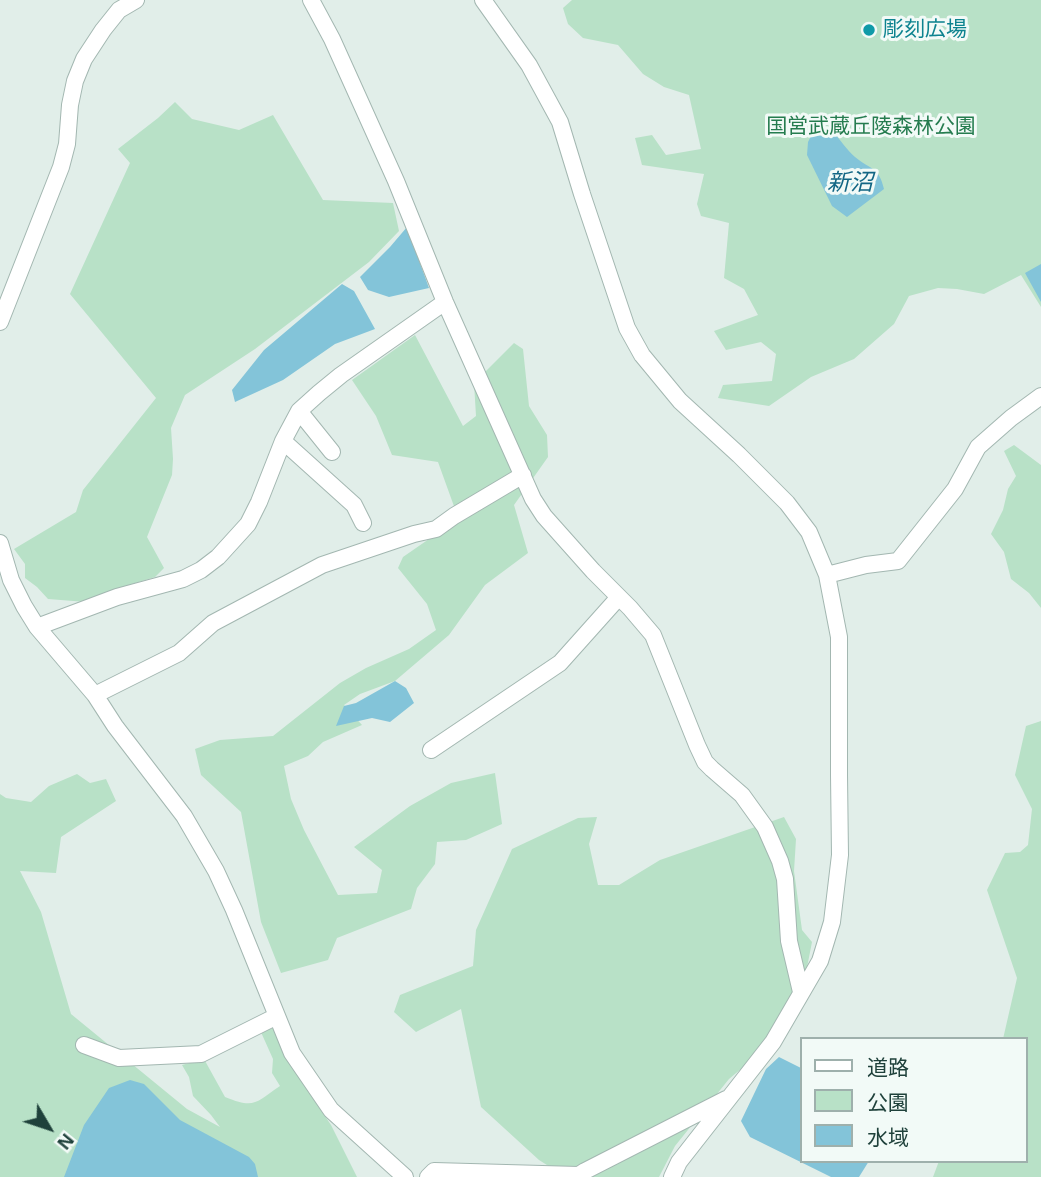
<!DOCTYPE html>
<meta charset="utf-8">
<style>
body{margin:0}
#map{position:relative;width:1041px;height:1177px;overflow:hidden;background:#e1eee9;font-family:Helvetica,"Noto Sans JP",sans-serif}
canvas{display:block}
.legend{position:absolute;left:800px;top:1037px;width:228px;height:126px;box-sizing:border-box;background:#f2faf7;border:2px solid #9eb0ac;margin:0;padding:9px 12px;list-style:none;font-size:21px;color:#1f413b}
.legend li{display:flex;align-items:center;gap:14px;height:35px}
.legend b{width:35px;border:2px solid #9eb0ac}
.north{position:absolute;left:14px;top:1093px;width:70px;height:70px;-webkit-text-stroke:5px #f2faf7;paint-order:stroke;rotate:129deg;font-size:19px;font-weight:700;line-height:28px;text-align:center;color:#1f413b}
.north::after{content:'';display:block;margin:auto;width:24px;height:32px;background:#1f413b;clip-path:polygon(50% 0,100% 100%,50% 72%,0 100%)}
</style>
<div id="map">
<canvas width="1041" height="1177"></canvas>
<ul class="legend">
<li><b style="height:9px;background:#fff"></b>道路</li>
<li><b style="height:19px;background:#b8e1c7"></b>公園</li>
<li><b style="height:19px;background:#83c4d9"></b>水域</li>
</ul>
<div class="north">N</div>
</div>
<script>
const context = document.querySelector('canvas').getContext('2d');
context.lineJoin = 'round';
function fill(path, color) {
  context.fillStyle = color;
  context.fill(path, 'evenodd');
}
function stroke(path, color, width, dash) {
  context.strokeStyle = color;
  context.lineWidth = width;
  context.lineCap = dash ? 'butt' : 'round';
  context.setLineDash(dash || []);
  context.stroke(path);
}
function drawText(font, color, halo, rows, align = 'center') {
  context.font = font + ' Helvetica,"Noto Sans JP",sans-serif';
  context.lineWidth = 6;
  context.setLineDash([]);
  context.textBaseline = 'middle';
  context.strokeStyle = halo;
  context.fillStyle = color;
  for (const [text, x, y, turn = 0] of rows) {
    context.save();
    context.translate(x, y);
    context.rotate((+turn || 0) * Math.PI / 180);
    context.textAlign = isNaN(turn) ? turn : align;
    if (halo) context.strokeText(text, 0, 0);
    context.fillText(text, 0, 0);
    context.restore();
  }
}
const green = new Path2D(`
 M572,0H1041V307L1021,275L984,294L957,289L938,288L909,296L894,324L854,359L811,377L769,406L718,398L723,385L772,381L776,354L761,342L726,350L714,331L758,315L744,289L724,278L729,223L701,216L697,204L704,174L642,165L635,138L652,135L666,155L701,149L689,95L664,87L643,74L618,45L583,38L568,24L563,8Z
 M175,102L192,119L239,130L273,115L323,200L393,203L399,231L369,262L255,349L185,395L171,428L173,459L172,475L147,537L164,568L155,577L113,590L86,602L48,599L37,587L25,578V564L14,549L76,512L83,490L156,398L70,294L130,163L118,149L158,118Z
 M415,335L463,426L476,416L474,383L514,343L523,349L529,406L547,435L548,457L514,505L528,553L485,585L449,635L395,681L360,694L344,705L362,725L323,742L308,756L284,766L291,799L304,830L338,895L377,893L382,870L354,847L410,806L451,783L495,773L502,824L466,840L437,842L435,864L417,888L411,909L337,938L328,960L281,973L261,922L241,812L201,775L195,749L220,740L273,736L340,683L366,668L409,649L436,630L427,604L398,568L403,557L442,530L455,509L438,462L392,455L376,416L352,380Z
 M1014,445L1041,465V608L1029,593L1011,579L1004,552L991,534L1003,510L1008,489L1016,476L1004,451Z
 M1041,721V1177H933L939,1161H1025V1039H1003L1017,978L987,890L1005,853L1020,852L1028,845L1032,809L1015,775L1026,726Z
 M77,774L90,783L106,779L116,801L61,837L56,873L20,871L41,912L71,1014L187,1109L220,1127L211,1115L193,1096L189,1077L182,1065L204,1059L225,1097C255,1109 255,1103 280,1086L272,1073L273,1059L260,1030L274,1028L285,1057L331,1125L357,1177H0V794L6,798L31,802L49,786Z
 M597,817L589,844L598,885H619L660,860L784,817L796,839L794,871L802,930L812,942L799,1008L773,1042L729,1079L675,1146L659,1177H566L539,1160L481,1107L461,1009L416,1032L394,1012L400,995L473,966L476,930L512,849L578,818Z`);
const water = new Path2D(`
 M833,131C840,140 847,150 855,157C871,170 879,167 884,189L847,217L832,206L807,155L808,142L813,132Z
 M407,227L429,288L389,297L368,290L360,277L390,247Z
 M1041,264V302L1025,273Z
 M342,284L354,291L375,329L335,344L283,380L235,402L232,390L264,350Z
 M395,681L406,688L414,703L390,722L372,718L336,726L344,706L356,703Z
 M779,1057L801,1068V1161H869L859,1177H831L750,1137L741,1121L766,1069Z
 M130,1080L144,1084L180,1120L249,1157L255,1164L258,1177H64L84,1125L109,1088Z`);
const minor = new Path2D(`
 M311,0L332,39L396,181L445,302L533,499L544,516L593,571L630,608L653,635L697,745L705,762L712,769L742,795L765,827L780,861L785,879L789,941L801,992
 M483,0L529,65L560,122L582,194L627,328L642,355L680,401L739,455L787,503L809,532L827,575L839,637V775L840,855L832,922L820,961L773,1042L679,1162L672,1177
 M0,322L61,167L67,144L70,105L75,81L84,59L103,30L119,10L136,0
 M299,411L332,452
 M283,441L354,505L363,523
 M0,543L11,580L24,606L37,627L95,695L115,726L184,816L216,871L234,910L292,1053L331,1110L405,1177
 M827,575L866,565L898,561L955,489L978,447L1011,418L1041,396
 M37,627L117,597L183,579L201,570L218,557L248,524L259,502L283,441L299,411L319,393L341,375L445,302
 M95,695L179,653L213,623L322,565L414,534L436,529L454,516L523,475
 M431,750L560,663L619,597
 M84,1045L119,1058L201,1054L277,1016
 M428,1177L434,1171L578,1175
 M576,1177L585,1171L726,1099`);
const markers = [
 [869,30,7,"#0f9aa8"]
];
const cultureNames = [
 ["彫刻広場",883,30]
];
const parkNames = [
 ["国営武蔵丘陵森林公園",871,127]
];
const waterNames = [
 ["新沼",850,184]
];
fill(green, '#b8e1c7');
fill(water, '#83c4d9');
stroke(minor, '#a3b7b1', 18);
stroke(minor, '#fff', 16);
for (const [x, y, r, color] of markers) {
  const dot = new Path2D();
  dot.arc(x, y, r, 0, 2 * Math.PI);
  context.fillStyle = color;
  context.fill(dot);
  stroke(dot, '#f2faf7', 2.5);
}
drawText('21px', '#0d838f', '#f2faf7', cultureNames, 'left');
drawText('21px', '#257c4f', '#f2faf7', parkNames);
drawText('italic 23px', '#126684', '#f2faf7', waterNames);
</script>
